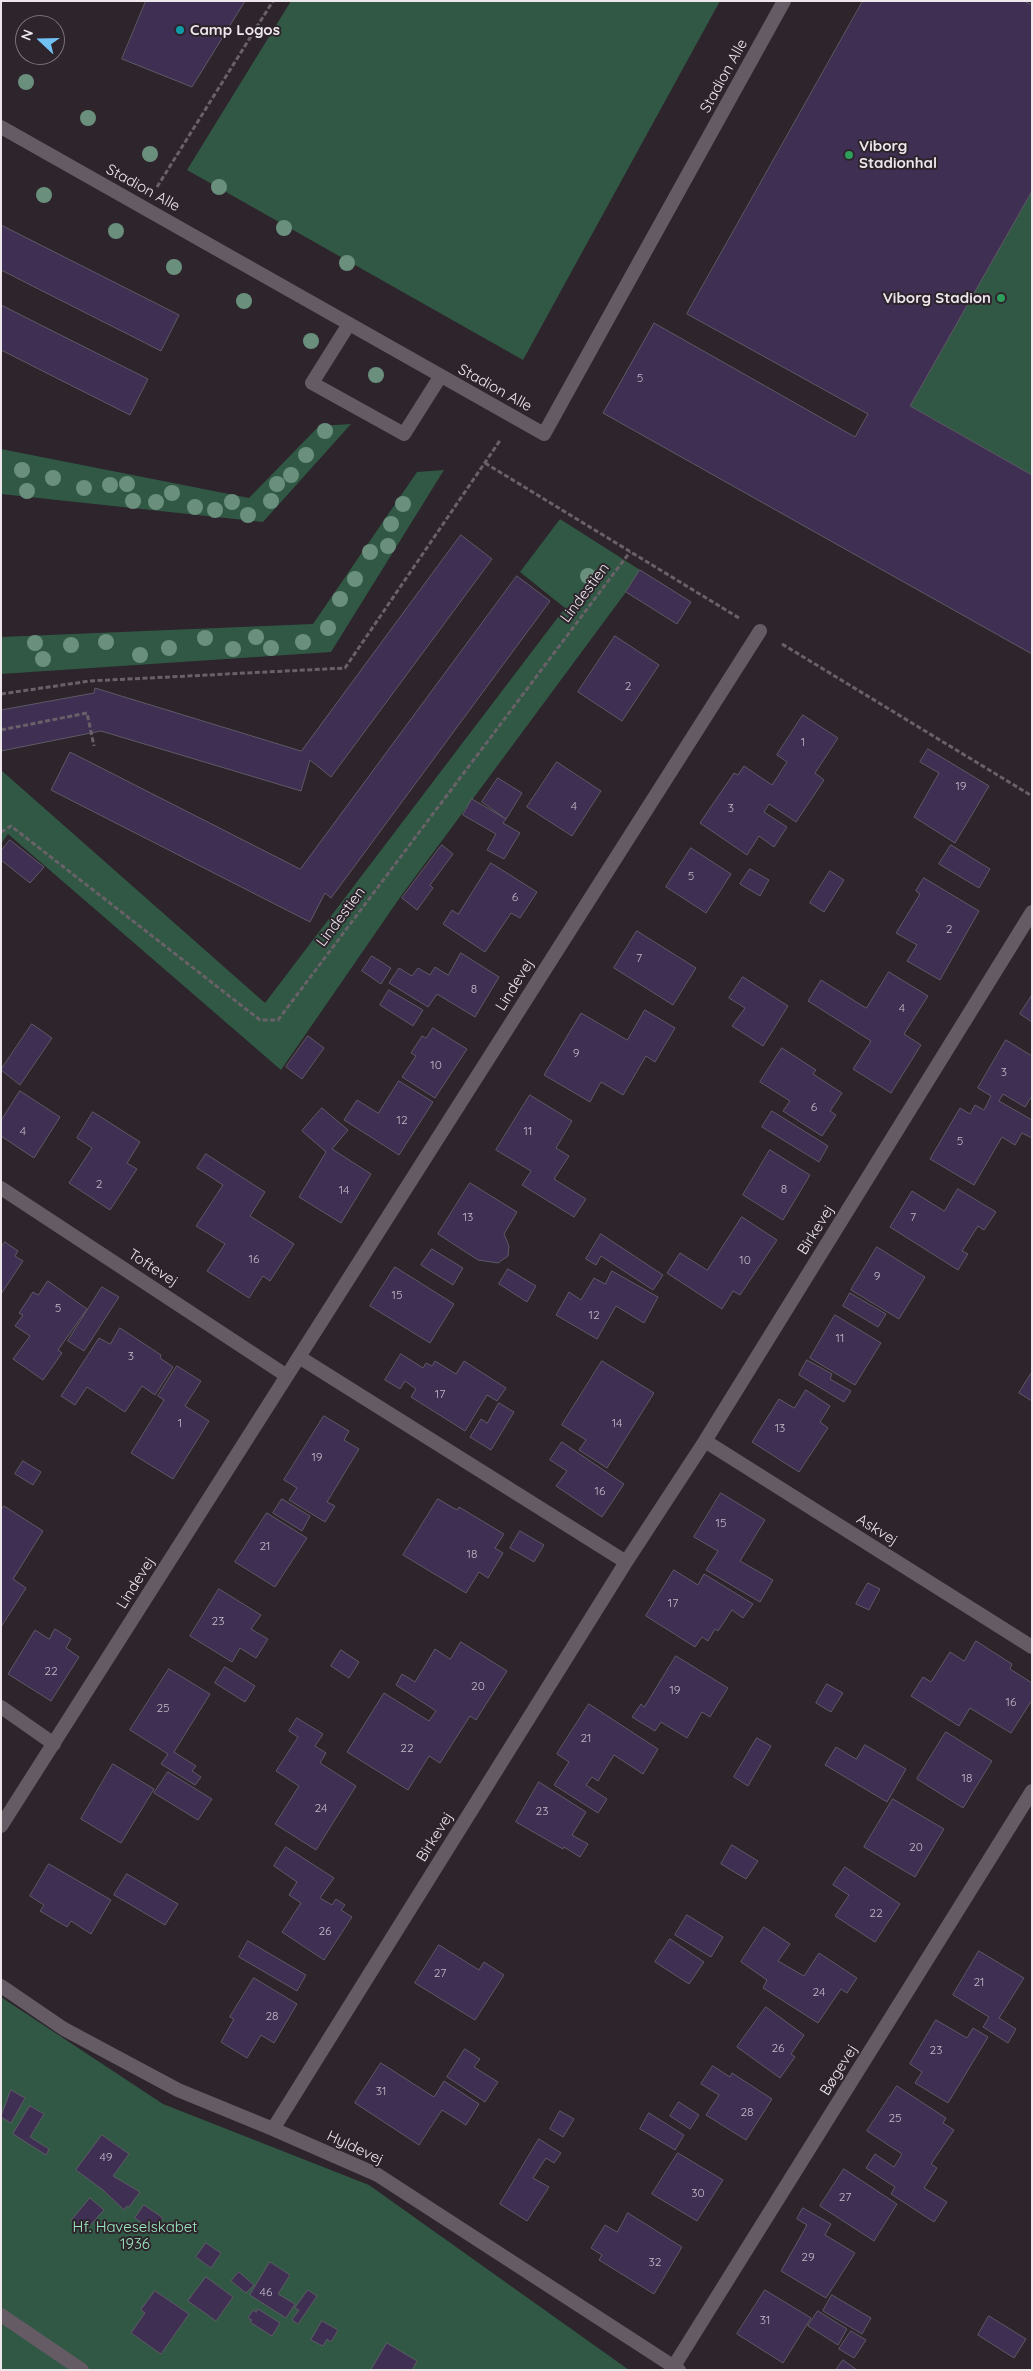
<!DOCTYPE html>
<meta charset="utf-8">
<style>
body{margin:0}
#map{position:relative;width:1033px;height:2371px;overflow:hidden;background:#2d242c;font-family:Quicksand,sans-serif}
canvas{display:block}
.frame{position:absolute;inset:0;border:2px solid #ede7ec;pointer-events:none}
.north{position:absolute;left:15px;top:15px;width:50px;height:50px;box-sizing:border-box;background:#2d242c;border:1px solid #7a7279;border-radius:50%;rotate:291deg;font-size:14px;font-weight:700;line-height:20px;text-align:center;color:#ede7ec}
.north::after{content:'';display:block;margin:auto;width:18px;height:22px;background:#71c1f5;clip-path:polygon(50% 0,100% 100%,50% 72%,0 100%)}
</style>
<div id="map">
<canvas width="1033" height="2371"></canvas>
<div class="frame"></div>
<div class="north">N</div>
</div>
<script>
const context = document.querySelector('canvas').getContext('2d');
context.lineJoin = 'round';
function fill(path, color) {
  context.fillStyle = color;
  context.fill(path, 'evenodd');
}
function stroke(path, color, width, dash) {
  context.strokeStyle = color;
  context.lineWidth = width;
  context.lineCap = dash ? 'butt' : 'round';
  context.setLineDash(dash || []);
  context.stroke(path);
}
function drawText(font, color, halo, rows, align = 'center') {
  context.font = font + ' Quicksand,sans-serif';
  context.lineWidth = 4;
  context.setLineDash([]);
  context.textBaseline = 'middle';
  context.strokeStyle = halo;
  context.fillStyle = color;
  for (const [text, x, y, turn = 0] of rows) {
    context.save();
    context.translate(x, y);
    context.rotate((+turn || 0) * Math.PI / 180);
    context.textAlign = isNaN(turn) ? turn : align;
    if (halo) context.strokeText(text, 0, 0);
    context.fillText(text, 0, 0);
    context.restore();
  }
}
const green = new Path2D(`
 M291,1H720L523,360L187,170Z
 M1032,191V475L910,406Z
 M351,424L263,522L1,494V449L249,498L319,426Z
 M444,470L331,652L1,674V637L313,624L417,472Z
 M560,519L640,570L626,592L401,896L281,1070L8,834L1,844V770L265,1003L565,608L520,572Z
 M1,1997L163,2104L369,2185L629,2370H1Z`);
const building = new Path2D(`
 M146,1H245L192,87L122,59Z
 M863,1H1024L1032,5V191L910,406L1032,475V654L603,413L654,323L855,437L868,414L687,314Z
 M1,225L179,315L161,351L1,270Z
 M1,305L148,379L130,415L1,350Z
 M461,535L492,559L331,777L310,760L301,791L101,731L1,751V710L94,693L95,688L301,751Z
 M640,570L691,602L677,624L626,592Z
 M517,576L550,601L331,898L325,893L310,922L51,790L70,752L300,869Z
 M615,636L659,665L622,721L578,692Z
 M803,715L838,738L815,773L824,780L796,822L769,804L764,812L787,827L774,847L759,836L747,855L700,823L734,773L738,775L744,766L772,785L787,762L777,755Z
 M928,749L989,786L955,843L914,817L939,773L920,762Z
 M557,762L601,791L572,836L527,807Z
 M498,778L522,793L506,819L482,802Z
 M472,799L506,819L503,823L520,833L504,859L487,850L496,834L463,815Z
 M10,840L44,867L30,883L1,860V851Z
 M442,845L453,854L430,885L433,888L417,910L402,898Z
 M951,845L990,869L979,888L939,864Z
 M691,848L731,874L706,913L666,887Z
 M491,863L537,892L520,918L511,913L485,952L443,924L452,910L458,914Z
 M750,869L769,880L760,896L740,884Z
 M830,871L844,880L824,912L810,903Z
 M924,878L979,911L940,980L907,961L917,945L896,933L920,894L916,891Z
 M637,931L696,968L673,1005L614,968Z
 M461,953L499,977L475,1017L437,994L428,1007L389,983L399,968L412,976L418,968L430,975L435,967L448,975Z
 M372,956L391,968L381,984L362,971Z
 M889,972L928,996L904,1034L921,1045L891,1093L853,1069L871,1041L808,1001L821,980L866,1008Z
 M743,977L788,1006L763,1046L732,1026L745,1008L729,998Z
 M389,990L423,1010L413,1026L380,1005Z
 M1032,995V1022L1020,1014Z
 M645,1010L675,1028L655,1062L646,1056L623,1095L601,1082L590,1102L544,1075L581,1013L627,1040Z
 M32,1024L52,1038L20,1085L1,1070Z
 M433,1028L467,1049L435,1098L402,1077L416,1056L411,1053L422,1036L426,1038Z
 M308,1036L324,1048L302,1079L286,1067Z
 M1006,1040L1032,1056V1096L1025,1107L1003,1094L999,1101L1032,1120V1138L1022,1133L1015,1145L1002,1137L974,1185L930,1159L960,1108L970,1114L975,1105L984,1110L991,1096L978,1088Z
 M782,1048L816,1070L813,1074L842,1093L830,1111L836,1115L822,1136L783,1111L790,1101L760,1082Z
 M399,1081L433,1102L399,1155L344,1120L357,1100L378,1113Z
 M20,1091L60,1117L34,1158L1,1136V1121Z
 M530,1095L572,1121L556,1148L569,1156L554,1179L586,1199L574,1217L522,1185L531,1171L496,1150Z
 M322,1108L348,1130L332,1149L371,1174L341,1223L299,1197L326,1152L302,1131Z
 M772,1111L828,1146L819,1162L762,1127Z
 M93,1112L140,1142L127,1163L137,1169L110,1210L69,1183L92,1148L77,1138Z
 M770,1150L810,1175L783,1220L743,1195Z
 M206,1154L265,1192L250,1216L294,1244L270,1281L263,1276L249,1298L207,1271L225,1244L196,1226L223,1185L197,1168Z
 M470,1183L517,1212L504,1234L509,1246L508,1256L498,1263L478,1260L438,1234Z
 M958,1189L996,1212L984,1230L978,1226L962,1251L968,1254L958,1270L890,1227L912,1191L944,1211Z
 M742,1217L777,1240L740,1295L733,1291L722,1309L667,1273L680,1253L707,1270Z
 M601,1234L663,1275L653,1290L601,1256L596,1265L586,1259Z
 M5,1242L18,1251L15,1256L23,1261L1,1294V1248Z
 M877,1247L925,1277L899,1319L851,1290Z
 M432,1249L463,1268L453,1285L421,1265Z
 M395,1267L454,1304L430,1343L370,1306Z
 M508,1269L536,1286L527,1302L499,1284Z
 M612,1271L658,1297L644,1323L616,1306L597,1339L556,1315L569,1292L581,1300L594,1278L605,1284Z
 M48,1281L87,1309L58,1350L62,1353L43,1380L13,1359L30,1336L15,1326L23,1315L19,1313L33,1292L38,1295Z
 M102,1287L119,1297L84,1351L68,1341Z
 M850,1293L886,1314L878,1327L843,1306Z
 M835,1315L881,1343L855,1385L810,1358Z
 M120,1328L161,1355L160,1358L173,1367L155,1395L142,1386L125,1412L87,1387L75,1405L61,1396L99,1338L110,1344Z
 M401,1354L423,1368L426,1363L432,1366L435,1361L456,1374L464,1361L506,1388L497,1401L487,1395L465,1431L411,1397L416,1389L405,1381L400,1389L385,1380Z
 M807,1360L832,1374L830,1379L851,1391L844,1402L799,1375Z
 M602,1361L654,1393L607,1468L579,1450L586,1440L562,1425Z
 M177,1366L201,1381L185,1406L209,1421L173,1479L131,1453L164,1400L158,1396Z
 M1032,1372V1401L1019,1393Z
 M806,1390L830,1406L820,1422L828,1428L799,1472L752,1442L779,1399L794,1408Z
 M499,1403L514,1412L491,1450L470,1437L481,1419L487,1423Z
 M324,1416L349,1431L344,1440L359,1449L327,1502L335,1506L325,1522L289,1500L297,1488L284,1480Z
 M562,1442L624,1484L602,1517L556,1486L567,1471L550,1460Z
 M23,1461L41,1472L33,1485L15,1474Z
 M721,1493L765,1520L740,1561L773,1580L760,1602L706,1570L718,1551L694,1537Z
 M282,1499L310,1516L302,1531L273,1513Z
 M438,1499L457,1510L459,1507L504,1534L495,1548L503,1553L488,1578L479,1572L466,1593L403,1555Z
 M4,1506L43,1531L13,1579L26,1588L1,1627V1510Z
 M267,1513L307,1538L275,1587L235,1562Z
 M520,1531L544,1545L534,1562L510,1548Z
 M674,1570L698,1585L704,1574L753,1604L743,1618L732,1610L718,1631L715,1629L708,1641L702,1637L695,1647L646,1616Z
 M868,1583L880,1589L869,1610L856,1604Z
 M219,1589L261,1615L251,1629L268,1639L256,1658L240,1648L232,1662L190,1636Z
 M55,1629L71,1639L66,1648L79,1657L51,1701L8,1674L35,1630L49,1639Z
 M976,1641L1012,1664L1010,1669L1032,1683V1700L1011,1733L970,1708L959,1726L911,1696L923,1677L931,1682L950,1652L964,1661Z
 M461,1642L507,1671L476,1720L470,1716L440,1763L429,1756L408,1790L347,1752L384,1693L429,1721L436,1711L396,1685L402,1674L415,1682L435,1649L450,1659Z
 M341,1650L359,1662L349,1678L331,1666Z
 M676,1656L728,1688L710,1717L702,1712L687,1738L661,1722L655,1731L632,1717L641,1704L644,1707Z
 M225,1667L255,1686L245,1702L215,1683Z
 M169,1669L210,1694L174,1752L196,1766L192,1771L201,1777L195,1785L161,1764L168,1754L130,1730Z
 M827,1684L843,1693L831,1712L816,1703Z
 M589,1704L658,1749L643,1774L614,1755L598,1781L592,1777L586,1785L607,1799L598,1813L554,1785L569,1762L557,1754Z
 M297,1718L323,1734L315,1746L326,1753L320,1763L356,1786L316,1850L275,1824L299,1786L276,1771L298,1737L289,1731Z
 M946,1732L992,1761L963,1808L917,1779Z
 M757,1738L771,1746L748,1786L734,1777Z
 M865,1745L906,1769L887,1802L825,1765L836,1747L856,1759Z
 M113,1764L154,1789L121,1843L81,1819Z
 M168,1772L212,1799L198,1820L154,1793Z
 M539,1782L586,1812L572,1835L588,1844L580,1857L564,1847L563,1849L516,1822Z
 M893,1799L944,1829L915,1877L864,1847Z
 M732,1845L758,1861L746,1879L721,1864Z
 M286,1847L334,1878L320,1898L332,1905L336,1899L345,1905L341,1910L352,1917L324,1960L282,1932L301,1903L289,1895L297,1882L274,1866Z
 M49,1864L111,1900L91,1934L71,1921L67,1927L40,1911L44,1905L30,1896Z
 M845,1867L900,1904L875,1942L835,1916L849,1895L833,1885Z
 M127,1874L178,1904L165,1925L114,1895Z
 M687,1915L723,1937L711,1957L675,1935Z
 M764,1927L790,1944L778,1961L804,1976L819,1953L857,1978L847,1993L841,1989L818,2023L763,1988L767,1980L741,1962Z
 M670,1939L704,1962L689,1984L655,1962Z
 M248,1941L306,1975L297,1991L239,1957Z
 M439,1945L479,1970L484,1962L504,1975L475,2020L415,1983Z
 M979,1951L1024,1978L999,2018L1016,2029L1008,2043L983,2027L989,2017L953,1995Z
 M254,1978L297,2004L274,2043L261,2035L247,2058L221,2042L234,2019L230,2017Z
 M766,2007L804,2035L791,2054L795,2057L780,2078L737,2047Z
 M936,2020L967,2038L973,2028L988,2037L948,2103L915,2083L922,2072L910,2064Z
 M465,2049L480,2059L474,2067L498,2082L485,2102L447,2077Z
 M381,2063L434,2097L444,2081L479,2104L466,2125L442,2110L419,2145L355,2103Z
 M713,2066L730,2077L732,2073L772,2099L746,2140L706,2115L719,2095L701,2084Z
 M897,2086L946,2118L943,2123L954,2130L931,2164L937,2168L924,2188L947,2202L934,2222L891,2194L895,2187L866,2168L875,2154L894,2167L902,2154L867,2131Z
 M11,2090L25,2098L11,2123L1,2117Z
 M679,2102L699,2115L690,2129L670,2116Z
 M30,2106L44,2114L30,2137L49,2149L46,2155L13,2134Z
 M560,2111L574,2119L563,2137L550,2129Z
 M649,2113L684,2135L675,2150L640,2129Z
 M102,2135L129,2154L113,2176L140,2192L129,2207L127,2206L124,2210L103,2190L76,2170Z
 M539,2139L561,2153L554,2163L546,2158L533,2178L549,2187L527,2221L500,2204Z
 M678,2153L723,2180L697,2221L652,2194Z
 M844,2169L897,2204L874,2241L820,2206Z
 M90,2198L104,2210L84,2232L71,2221Z
 M144,2205L163,2218L154,2231L135,2218Z
 M803,2208L831,2224L825,2235L855,2253L826,2298L781,2271L807,2225L797,2219Z
 M628,2213L682,2247L654,2294L599,2260L602,2255L591,2248L605,2225L617,2232Z
 M206,2243L221,2253L211,2268L196,2257Z
 M270,2262L290,2275L278,2294L295,2304L286,2318L250,2295Z
 M239,2272L254,2285L246,2293L231,2281Z
 M206,2277L233,2297L216,2321L188,2301Z
 M308,2290L317,2296L298,2324L292,2320L299,2310L295,2308Z
 M765,2290L811,2318L783,2363L737,2334Z
 M155,2291L189,2314L161,2354L131,2333L145,2313L141,2310Z
 M832,2295L871,2318L862,2334L823,2311Z
 M258,2309L280,2323L272,2336L250,2322L252,2320L248,2318L253,2310L256,2312Z
 M818,2311L847,2329L838,2345L808,2326Z
 M989,2316L1026,2339L1014,2358L978,2335Z
 M322,2321L338,2330L331,2342L327,2339L323,2346L311,2340Z
 M851,2331L866,2340L854,2358L839,2349Z
 M387,2343L417,2361L412,2370H371Z
 M843,2360L857,2370H836Z`);
const path = new Path2D(`
 M157,187L273,1
 M485,463L739,618
 M782,644L1032,796
 M1,694L90,681L345,668L501,439
 M1,730L87,713L94,746
 M1,832L11,826L260,1020H278L630,552`);
const service = new Path2D(`
 M349,324L312,383L404,434L440,377
 M1,2315L82,2370`);
const minor = new Path2D(`
 M1,127L544,434L784,1
 M1,1188L287,1376
 M299,1357L626,1562
 M705,1441L1032,1647
 M1,1707L54,1744
 M1,1826L760,631
 M1,1986L64,2029L178,2090L273,2129L378,2175L679,2370
 M273,2129L626,1562L705,1441L1032,912
 M674,2366L1032,1791`);
const trees = [
 [26,82],
 [88,118],
 [150,154],
 [219,187],
 [44,195],
 [284,228],
 [116,231],
 [347,263],
 [174,267],
 [244,301],
 [311,341],
 [376,375],
 [325,431],
 [306,455],
 [22,470],
 [291,475],
 [53,478],
 [127,484],
 [277,484],
 [110,485],
 [84,488],
 [27,491],
 [172,493],
 [133,501],
 [271,501],
 [156,502],
 [232,502],
 [403,504],
 [195,507],
 [215,510],
 [248,515],
 [391,524],
 [388,546],
 [370,552],
 [588,576],
 [355,579],
 [340,599],
 [328,628],
 [256,637],
 [205,638],
 [106,642],
 [303,642],
 [35,643],
 [71,645],
 [169,648],
 [271,648],
 [233,649],
 [140,655],
 [43,659]
];
const markers = [
 [180,30,5,"#0f9aa8"],
 [849,155,5,"#2e9e5b"],
 [1001,298,5,"#2e9e5b"]
];
const numberNames = [
 ["5",640,378],
 ["2",628,686],
 ["1",803,742],
 ["19",961,786],
 ["4",574,806],
 ["3",731,808],
 ["5",691,876],
 ["6",515,897],
 ["2",949,929],
 ["7",639,958],
 ["8",474,989],
 ["4",902,1008],
 ["9",576,1053],
 ["10",436,1065],
 ["3",1004,1072],
 ["6",814,1107],
 ["12",402,1120],
 ["4",23,1131],
 ["11",528,1131],
 ["5",960,1141],
 ["2",99,1184],
 ["8",784,1189],
 ["14",344,1190],
 ["13",468,1217],
 ["7",913,1217],
 ["16",254,1259],
 ["10",745,1260],
 ["9",877,1276],
 ["15",397,1295],
 ["5",58,1308],
 ["12",594,1315],
 ["11",840,1338],
 ["3",131,1356],
 ["17",440,1394],
 ["1",180,1423],
 ["14",617,1423],
 ["13",780,1428],
 ["19",317,1457],
 ["16",600,1491],
 ["15",721,1523],
 ["21",265,1546],
 ["18",472,1554],
 ["17",673,1603],
 ["23",218,1621],
 ["22",51,1671],
 ["20",478,1686],
 ["19",675,1690],
 ["16",1011,1702],
 ["25",163,1708],
 ["21",586,1738],
 ["22",407,1748],
 ["18",967,1778],
 ["24",321,1808],
 ["23",542,1811],
 ["20",916,1847],
 ["22",876,1913],
 ["26",325,1931],
 ["27",440,1973],
 ["21",979,1982],
 ["24",819,1992],
 ["28",272,2016],
 ["26",778,2048],
 ["23",936,2050],
 ["31",381,2091],
 ["28",747,2112],
 ["25",895,2118],
 ["49",106,2157],
 ["30",698,2193],
 ["27",845,2197],
 ["29",808,2257],
 ["32",655,2262],
 ["46",266,2292],
 ["31",765,2320]
];
const poiNames = [
 ["Camp Logos",190,30],
 ["Viborg",859,146],
 ["Stadionhal",859,163],
 ["Viborg Stadion",991,298,"right"]
];
const streetNames = [
 ["Stadion Alle",724,76,-61],
 ["Stadion Alle",143,188,29],
 ["Stadion Alle",495,388,29],
 ["Lindestien",585,593,-53],
 ["Lindestien",341,917,-53],
 ["Lindevej",515,985,-58],
 ["Birkevej",816,1230,-58],
 ["Toftevej",153,1268,33],
 ["Askvej",877,1530,32],
 ["Lindevej",136,1583,-58],
 ["Birkevej",435,1837,-58],
 ["Bøgevej",839,2070,-58],
 ["Hyldevej",355,2148,25]
];
const parkNames = [
 ["Hf. Haveselskabet",135,2227],
 ["1936",135,2244]
];
fill(green, '#315844');
fill(building, '#3e2f53');
stroke(building, '#5e5a65', 1);
stroke(path, '#696168', 3, [5, 2.5]);
stroke(service, '#655b64', 14);
stroke(minor, '#655b64', 14);
context.fillStyle = '#6a907d';
for (const [x, y] of trees) {
  context.beginPath();
  context.arc(x, y, 8, 0, 2 * Math.PI);
  context.fill();
}
for (const [x, y, r, color] of markers) {
  const dot = new Path2D();
  dot.arc(x, y, r, 0, 2 * Math.PI);
  context.fillStyle = color;
  context.fill(dot);
  stroke(dot, '#2d242c', 2);
}
drawText('12px', '#c1b9c6', null, numberNames);
drawText('bold 15px', '#ede7ec', '#2d242c', poiNames, 'left');
drawText('15px', '#ede7ec', '#2d242c', streetNames);
drawText('15px', '#9ce8bf', '#2d242c', parkNames);
</script>
